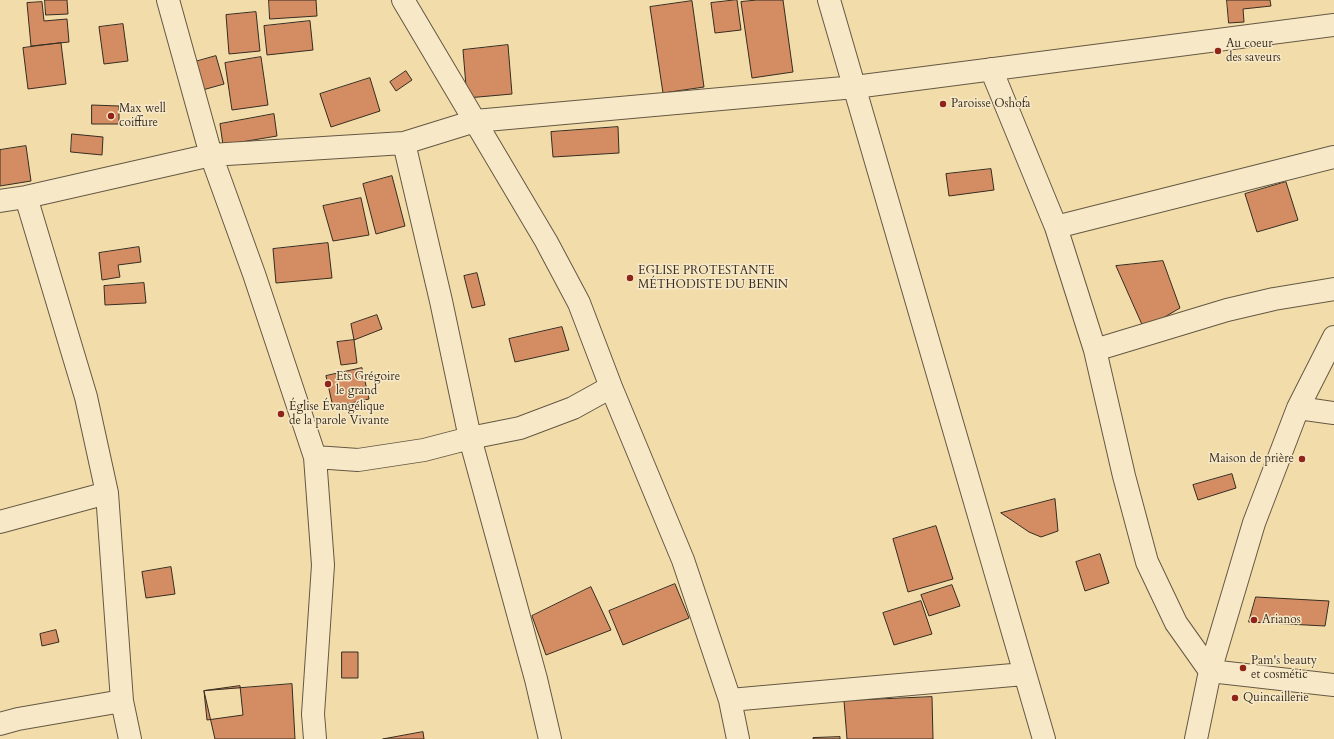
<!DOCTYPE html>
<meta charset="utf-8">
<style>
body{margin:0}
canvas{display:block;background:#f2ddaa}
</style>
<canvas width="1334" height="739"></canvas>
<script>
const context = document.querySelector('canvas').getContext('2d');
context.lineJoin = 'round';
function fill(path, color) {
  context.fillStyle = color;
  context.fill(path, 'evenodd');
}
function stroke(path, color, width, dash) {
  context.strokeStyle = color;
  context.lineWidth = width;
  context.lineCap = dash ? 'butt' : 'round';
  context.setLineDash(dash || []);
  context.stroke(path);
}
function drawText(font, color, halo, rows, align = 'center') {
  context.font = font + ' Cardo,serif';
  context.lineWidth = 3;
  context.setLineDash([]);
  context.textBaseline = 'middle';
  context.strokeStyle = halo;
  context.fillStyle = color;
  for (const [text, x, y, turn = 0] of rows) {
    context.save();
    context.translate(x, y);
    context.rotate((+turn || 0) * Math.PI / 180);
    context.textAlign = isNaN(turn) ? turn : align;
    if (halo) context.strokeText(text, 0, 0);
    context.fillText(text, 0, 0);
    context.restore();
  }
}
const building = new Path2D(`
 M45,0H67L68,14L46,15Z
 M269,0H316L317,16L270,19Z
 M737,0L741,30L715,33L711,3Z
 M757,0H783L793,72L752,78L741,2Z
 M1227,0H1270L1271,6L1243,9L1244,22L1229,23Z
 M692,1L704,87L663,93L650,7Z
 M42,2L44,21L67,19L69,42L31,46L27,3Z
 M256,12L260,51L229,54L226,15Z
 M310,21L313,50L267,55L264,26Z
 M123,24L128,61L104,64L99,27Z
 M61,43L66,84L28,89L23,48Z
 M508,45L512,94L467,98L463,50Z
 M216,56L224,84L199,91L191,63Z
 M261,57L268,105L232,110L225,63Z
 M406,71L412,80L396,91L390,82Z
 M370,78L380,111L331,127L320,94Z
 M92,105L119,106V124H92Z
 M274,114L277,136L223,145L220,124Z
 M618,127L619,153L553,157L551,132Z
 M72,134L103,137L102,155L71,152Z
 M26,146L31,181L0,186V150Z
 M991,169L994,190L949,196L946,174Z
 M392,176L405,226L376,234L363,184Z
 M1286,182L1298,220L1257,232L1245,194Z
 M361,198L369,235L333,241L323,206Z
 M328,243L332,278L276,283L273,249Z
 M139,247L141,262L118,265L120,277L102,280L99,253Z
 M1163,261L1180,308L1144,329L1116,266Z
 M477,273L485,305L472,308L464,276Z
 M144,283L146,303L105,305L104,286Z
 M377,315L382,329L354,340L351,324Z
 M562,327L569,350L515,362L509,339Z
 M354,340L357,363L341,365L337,342Z
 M362,368L369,399L333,407L326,376Z
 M1232,474L1236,488L1198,500L1193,485Z
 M1055,499L1058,531L1041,537L1029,532L1001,513Z
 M936,526L953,579L908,592L893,539Z
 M1100,554L1109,583L1085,591L1076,562Z
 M171,567L175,594L146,598L142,572Z
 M675,584L689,618L623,645L609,611Z
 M952,585L960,606L929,616L921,595Z
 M591,587L611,630L546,655L532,616Z
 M1256,597L1329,601L1325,626L1249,622Z
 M921,601L932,634L894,645L883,613Z
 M56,630L59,642L42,646L40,634Z
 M342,652H358V678H342Z
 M292,684L295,739H215L204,691Z
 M240,686L243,715L207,720L204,691Z
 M932,697L933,739H847L844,701Z
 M423,732L424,739H383Z
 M840,737V739H813V738Z`);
const minor = new Path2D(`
 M168,0L211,155L254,274L315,457L323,565L313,714L315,739
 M403,0L546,241L579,303L611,387L683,560L730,700L738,739
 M829,0L1044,739
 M991,69L1056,227L1095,350L1124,476L1147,562L1176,623L1210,671L1334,685
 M404,143L441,301L470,438L536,679L550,739
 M26,197L86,397L107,493L122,701L130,739
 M0,201L26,197L211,155L404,143L475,121L855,87L1334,25
 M1056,227L1334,157
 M1095,350L1227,310L1274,299L1334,289
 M1298,408L1334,413
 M315,457L358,460L424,450L470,438L520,428L573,408L611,387
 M0,522L107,493
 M730,700L1024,674
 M0,724L18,719L122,701
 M1196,739L1210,671L1254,523L1298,408L1334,337`);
const markers = [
 [1218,51,4,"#8f2418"],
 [943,104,4,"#8f2418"],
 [111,116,4,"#8f2418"],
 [630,278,4,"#8f2418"],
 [328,384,4,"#8f2418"],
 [281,414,4,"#8f2418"],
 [1302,459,4,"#8f2418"],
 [1254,620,4,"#8f2418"],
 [1243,668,4,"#8f2418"],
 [1235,698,4,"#8f2418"]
];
const poiNames = [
 ["Au coeur",1226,44],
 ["des saveurs",1226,58],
 ["Paroisse Oshofa",951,104],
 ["Max well",119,109],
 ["coiffure",119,123],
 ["EGLISE PROTESTANTE",638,271],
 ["MÉTHODISTE DU BENIN",638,285],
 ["Ets Grégoire",336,377],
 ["le grand",336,391],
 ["Église Évangélique",289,407],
 ["de la parole Vivante",289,421],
 ["Maison de prière",1294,459,"right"],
 ["Arianos",1262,620],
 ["Pam's beauty",1251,661],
 ["et cosmétic",1251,675],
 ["Quincaillerie",1243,698]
];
fill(building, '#d48d62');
stroke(building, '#362c21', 1);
stroke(minor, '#655843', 24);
stroke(minor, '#f7e9c8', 22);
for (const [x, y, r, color] of markers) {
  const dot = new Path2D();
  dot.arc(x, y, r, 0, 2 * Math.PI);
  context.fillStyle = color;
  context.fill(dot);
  stroke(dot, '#f7e9c8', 1.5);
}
drawText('12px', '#362c21', '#f7e9c8', poiNames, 'left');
</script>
